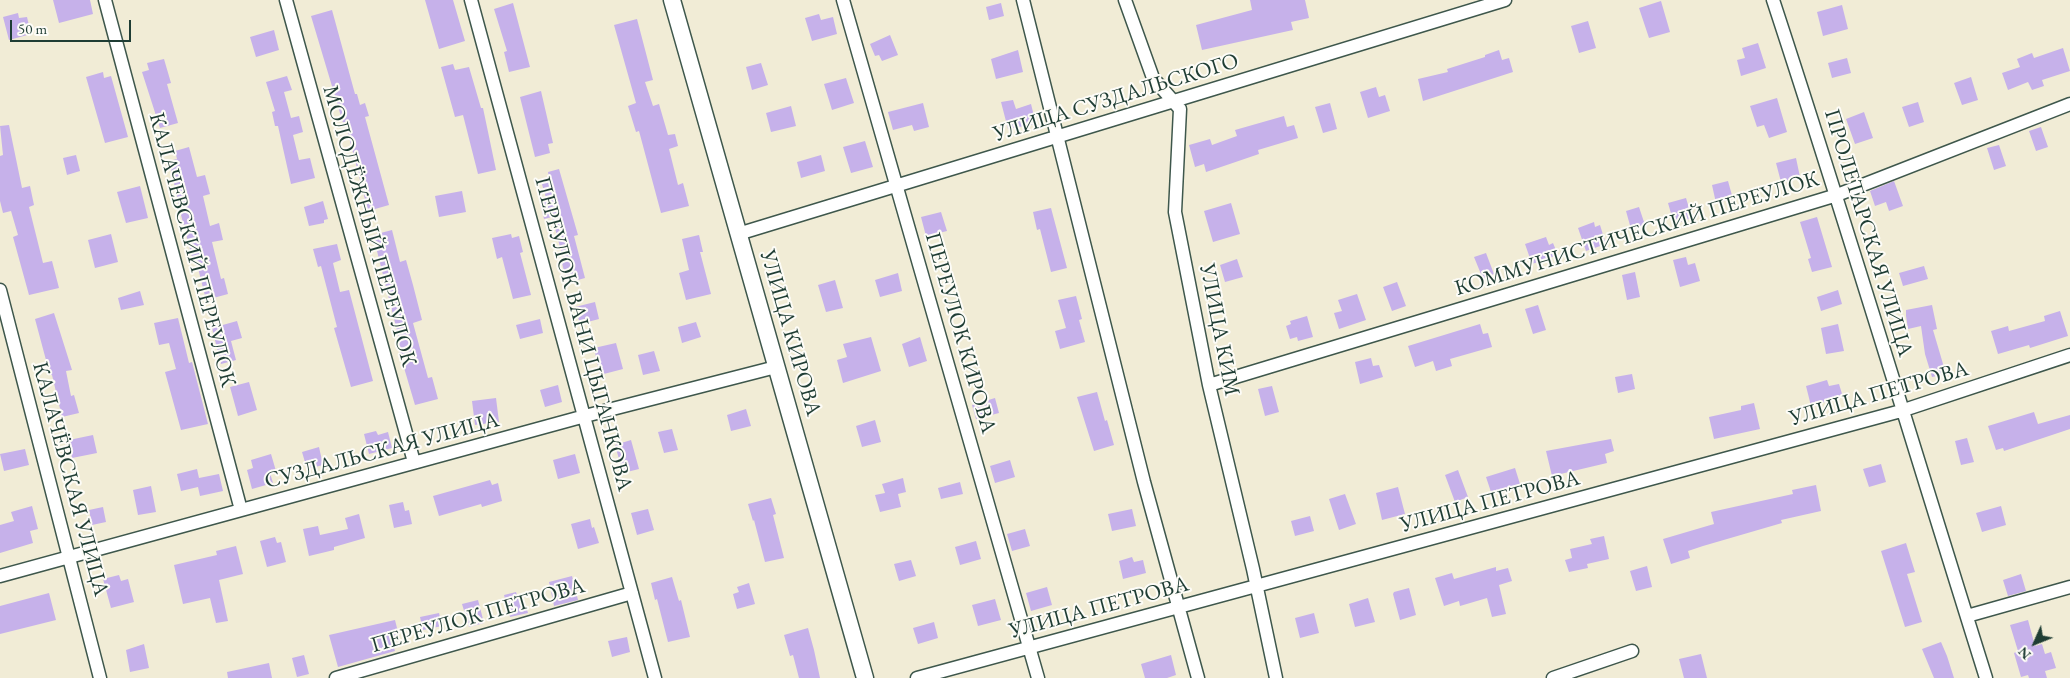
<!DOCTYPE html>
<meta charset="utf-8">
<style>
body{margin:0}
#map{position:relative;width:2070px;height:678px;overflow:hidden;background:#f1ecd6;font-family:"EB Garamond",serif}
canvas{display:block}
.north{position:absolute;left:2010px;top:618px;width:50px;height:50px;-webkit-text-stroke:4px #fdfcf7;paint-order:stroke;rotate:226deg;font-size:14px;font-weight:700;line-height:20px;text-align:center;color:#1f3d34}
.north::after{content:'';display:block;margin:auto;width:18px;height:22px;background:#1f3d34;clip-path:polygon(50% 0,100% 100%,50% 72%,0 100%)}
.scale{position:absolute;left:10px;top:20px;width:121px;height:22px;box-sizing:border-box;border:2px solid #1f3d34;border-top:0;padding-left:6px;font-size:15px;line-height:18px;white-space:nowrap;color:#1f3d34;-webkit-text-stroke:4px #fdfcf7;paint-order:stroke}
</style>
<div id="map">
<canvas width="2070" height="678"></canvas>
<div class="north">N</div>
<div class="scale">50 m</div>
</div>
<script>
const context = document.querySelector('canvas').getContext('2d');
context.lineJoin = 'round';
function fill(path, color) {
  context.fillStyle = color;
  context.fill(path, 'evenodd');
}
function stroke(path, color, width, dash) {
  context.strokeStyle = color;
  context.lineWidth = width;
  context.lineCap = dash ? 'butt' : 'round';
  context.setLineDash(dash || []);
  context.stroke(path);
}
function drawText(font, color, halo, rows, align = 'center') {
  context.font = font + ' "EB Garamond",serif';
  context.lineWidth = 4;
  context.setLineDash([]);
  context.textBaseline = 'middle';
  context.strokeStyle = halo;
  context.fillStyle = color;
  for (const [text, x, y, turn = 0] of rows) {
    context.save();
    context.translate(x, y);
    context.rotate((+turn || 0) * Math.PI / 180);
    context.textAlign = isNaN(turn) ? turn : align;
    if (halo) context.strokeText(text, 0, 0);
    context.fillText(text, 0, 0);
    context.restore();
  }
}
const building = new Path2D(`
 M53,0H90L93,14L59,23Z
 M425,0H453L465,41L439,49Z
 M1250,0H1305L1309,18L1291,22L1293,30L1202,50L1196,25L1252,10Z
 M1661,1L1670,32L1649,38L1639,8Z
 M513,3L530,67L509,72L504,52L507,51L494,9Z
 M1001,3L1004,16L989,20L986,7Z
 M1842,5L1848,29L1823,36L1817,12Z
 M332,10L355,94H357L360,105L365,103L369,116L365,117L389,205L368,211L345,122L343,123L311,16Z
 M18,13L19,18L27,17L31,34L9,40L3,17Z
 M819,14L821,20L833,17L837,34L812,41L805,18Z
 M637,19L653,80L645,82L653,106L659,104L668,135L675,134L678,146L669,149L678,185L683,183L689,206L661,213L639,131L636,132L628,106L636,103L614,25Z
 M1588,21L1596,48L1579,53L1571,26Z
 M274,30L279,50L256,57L250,37Z
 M890,35L898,55L882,61L879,55L875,56L870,44Z
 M1758,43L1766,68L1741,76L1737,60L1745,58L1742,48Z
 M2063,48L2070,71L2042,80L2044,86L2032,90L2028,82L2008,90L2002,73L2020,67L2017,59L2032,53L2034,58Z
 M1018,50L1023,72L996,79L991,59Z
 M1499,50L1502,60L1509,58L1513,72L1423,101L1418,79L1448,72L1447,69L1485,57V55Z
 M1847,58L1851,73L1832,78L1828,63Z
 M164,59L171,83L167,84L178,123L160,128L142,72L149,70L147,63Z
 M761,63L768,85L752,90L746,67Z
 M453,64L455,70L469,67L481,108H483L496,170L478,174L463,115L455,117L441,67Z
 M103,72L104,78L111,76L128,137L105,143L86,77Z
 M287,76L292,90L284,92L291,118L299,116L303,132L293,135L299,160L310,158L315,178L291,184L278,126H275L272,112L275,111L266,82Z
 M1971,77L1978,100L1962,105L1954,83Z
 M846,78L854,103L832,110L824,84Z
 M1376,87L1379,97L1385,95L1390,111L1368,118L1360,92Z
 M541,91L553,143L548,144L550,153L535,157L520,97Z
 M1777,98L1787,132L1769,138L1764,125L1757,127L1750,106Z
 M1013,100L1016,109L1031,104L1036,124L1008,129L1001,102Z
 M1918,102L1924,122L1909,127L1902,107Z
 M923,103L929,127L914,131L912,125L893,130L888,112Z
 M1330,103L1337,129L1323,133L1315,107Z
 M791,106L796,126L771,132L766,113Z
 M1864,112L1873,138L1855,144L1846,119Z
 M1284,116L1287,127L1294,125L1298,138L1258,150L1259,154L1218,168L1206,172L1204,164L1195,167L1189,145L1210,139L1212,145L1237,136L1235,130Z
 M9,125L22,188L30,186L34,205L29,207L43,263L52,261L59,288L29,295L13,237L18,235L11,211L3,213L0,201V156L3,155L0,126Z
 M2041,127L2048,147L2036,151L2029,131Z
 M865,141L873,167L851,173L843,147Z
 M1999,145L2006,166L1994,170L1987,148Z
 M189,147L197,177L205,175L210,194L203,196L210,226L219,223L223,240L212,242L221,279L224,278L228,294L206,300L196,260L193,261L181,215L169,161L177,159L175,151Z
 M76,155L80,171L67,175L63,158Z
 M821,155L825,171L801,178L797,162Z
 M1796,158L1800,177L1781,182L1776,163Z
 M559,169L578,235L574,236L585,278L567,283L562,263L564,262L552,217L544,219L540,203L547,201L541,181L549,178L548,172Z
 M1728,181L1733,199L1716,203L1712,185Z
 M1894,181L1903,206L1889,211L1886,202L1875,206L1870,191Z
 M140,186L148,218L126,223L117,192Z
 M462,191L466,212L439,217L435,196Z
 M1686,198L1692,218L1674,224L1668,203Z
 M323,201L328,219L324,220V223L309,226L304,207Z
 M1231,203L1240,234L1213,242L1204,211Z
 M1639,207L1645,225L1631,229L1626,211Z
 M1051,208L1067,268L1051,272L1040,229L1037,230L1033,212Z
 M941,212L947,231L926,236L921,217Z
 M1817,217L1832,267L1812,272L1808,259L1811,258L1800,222Z
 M1594,222L1595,227L1600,225L1606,244L1586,251L1578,228Z
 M392,230L400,262L406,260L413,285L422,320L413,323L428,378L432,377L438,399L415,405L397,344L400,343L373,235Z
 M111,234L118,262L95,268L88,240Z
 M511,234L512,238L519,236L523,252L520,253L531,295L513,299L502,257L497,259L492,238Z
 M699,235L703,252H700L711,294L686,300L679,273L689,270L682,239Z
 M1546,237L1549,245L1553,243L1558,255L1532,264L1525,244Z
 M337,244L341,260L333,263L340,292L349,290L373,381L351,387L334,328L337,327L321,266L318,267L313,249Z
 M1486,253L1494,274L1483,279L1474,257Z
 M1686,257L1688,265L1695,263L1700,281L1680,287L1673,260Z
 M1237,259L1243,277L1225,282L1220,265Z
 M1924,266L1928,279L1903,286L1899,273Z
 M1635,272L1640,297L1627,300L1622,275Z
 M898,273L902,291L880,297L875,280Z
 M835,280L843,308L826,312L818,285Z
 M1397,282L1406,306L1392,311L1383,287Z
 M1838,290L1842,304L1821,311L1817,297Z
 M140,291L144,305L121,310L118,298Z
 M1357,294L1366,320L1339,329L1334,313L1342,311L1338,300Z
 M1076,296L1082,319L1079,320L1085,342L1060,349L1055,331L1066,328L1058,300Z
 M595,302L599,319L580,324L575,307Z
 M1538,305L1546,330L1533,334L1525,309Z
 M1932,305L1937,329L1933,330L1946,374L1932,377L1925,354L1921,326L1908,329L1906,316V310Z
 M2060,311L2068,336L2030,348L2029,345L1998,354L1991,331L2008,326L2009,331L2045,321L2044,316Z
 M54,313L72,370L66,371L71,396L74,395L79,413L62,417L52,375H50L35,319Z
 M1307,316L1313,337L1298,341L1297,337L1290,339L1286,326L1291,324L1290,321Z
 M178,318L189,363L192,362L208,424L181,430L165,372L176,369L169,343L159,345L154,323Z
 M540,319L543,333L520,339L516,325Z
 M237,321L242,338L231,341L236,360L221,364L212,328Z
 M696,322L701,337L682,343L678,327Z
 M1480,324L1483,334L1488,333L1492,347L1450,359L1452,366L1436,371L1433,361L1415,367L1408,346Z
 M1838,324L1844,351L1826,354L1821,328Z
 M871,337L881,371L843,383L837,360L847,357L843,344Z
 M920,337L927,361L909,367L902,344Z
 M616,343L623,369L600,375L594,348Z
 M654,351L660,371L643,375L638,355Z
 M1371,358L1373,366L1379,365L1383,377L1360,384L1355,362Z
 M1632,374L1635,389L1618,393L1615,377Z
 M1827,380L1829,386L1839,384L1843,397L1811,406L1806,386Z
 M249,382L257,410L238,416L230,387Z
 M558,385L562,402L545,407L540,390Z
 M1272,386L1279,412L1265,416L1258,389Z
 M1097,392L1105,421L1107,420L1114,445L1094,451L1077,397Z
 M496,398L499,422L475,425L472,401Z
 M995,398L999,413L976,419L972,405Z
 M1754,403L1760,429L1714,439L1709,417L1741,410V406Z
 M746,409L751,426L731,431L727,415Z
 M2034,412L2038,424L2070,415V429L2004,451L2003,448L1996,450L1988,426Z
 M875,420L881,442L862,447L856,426Z
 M672,429L678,450L664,453L658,432Z
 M376,431L378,435L388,432L392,448L369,454L364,434Z
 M93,435L97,453L72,458L69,440Z
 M1967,438L1974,462L1961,465L1955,441Z
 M1611,439L1614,451L1605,454L1607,463L1552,476L1546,451Z
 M631,440L639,469L623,473L615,445Z
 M319,447L323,465L307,469L302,452Z
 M25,449L29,465L4,471L0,454Z
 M271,454L276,471L270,473L273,483L252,489L247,470L253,468L251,460Z
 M575,454L580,473L558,479L553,460Z
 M1010,460L1015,477L995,483L990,466Z
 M1881,464L1886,482L1869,487L1863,469Z
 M1515,468L1520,484L1491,492L1486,477Z
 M197,469L199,478L219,474L223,491L200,496L198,487L181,491L177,474Z
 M1458,470L1468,497L1455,502L1445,475Z
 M903,478L906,492L898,494L901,507L880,512L875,495L885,493L882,484Z
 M490,480L492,485L498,483L502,501L482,507L481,504L439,516L433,496Z
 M960,482L963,494L941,499L938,488Z
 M1816,485L1821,511L1781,520L1782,523L1703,546L1688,551L1690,558L1671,564L1663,539L1714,524L1711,512L1793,494L1792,490Z
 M151,486L156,512L138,515L133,490Z
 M1398,487L1405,514L1382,520L1376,493Z
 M1345,494L1356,524L1339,530L1329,499Z
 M771,498L776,514L773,515L784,558L765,562L754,520L753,521L748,504Z
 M403,502L405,511L409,510L412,524L394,528L389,505Z
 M32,506L38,529L30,531L33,543L0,553V525L14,521L11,512Z
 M2001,506L2006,525L1982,532L1976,513Z
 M103,507L106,522L92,525L89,510Z
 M648,509L654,530L637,535L631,513Z
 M1132,509L1136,526L1112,531L1108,514Z
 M359,514L365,538L334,547V550L309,556L303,529L318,526L320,535L348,529L345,518Z
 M1310,516L1314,531L1295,536L1291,521Z
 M590,519L592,528L594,527L599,543L578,549L571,524Z
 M1025,529L1030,546L1012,551L1007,534Z
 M1604,536L1609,559L1587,564L1588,568L1569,572L1565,560L1572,558L1570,549L1592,544L1590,539Z
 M275,537L277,543L281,542L286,562L267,567L260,541Z
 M976,541L981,559L960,565L955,547Z
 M1906,543L1915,572L1907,574L1922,622L1905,627L1881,551Z
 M236,546L243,574L219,580L228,621L216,623L210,598L183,604L174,565L217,555L216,551Z
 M1132,557L1134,562L1143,560L1146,573L1123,579L1119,561Z
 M911,560L916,576L899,581L894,564Z
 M1647,566L1652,587L1636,591L1630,571Z
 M1496,567V571L1508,568L1512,581L1499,585L1506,614L1492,617L1487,598L1460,606L1459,601L1444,606L1435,578L1452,573L1454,579Z
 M2021,574L2026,591L2008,596L2003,580Z
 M119,575L121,581L128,579L134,602L111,608L103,579Z
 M572,576L578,600L554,606L549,582Z
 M672,577L679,601L681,600L690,637L668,642L657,599L655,600L651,583Z
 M749,583L755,604L737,609L733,594L739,592L737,587Z
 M1047,587L1052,605L1031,611L1026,593Z
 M1409,588L1416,615L1400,620L1393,594L1394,592Z
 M516,592L518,598L523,597L528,613L510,617L504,595Z
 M49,593L56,620L0,634V606Z
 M1368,598L1375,622L1355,627L1349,604Z
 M995,599L1001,620L978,626L972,605Z
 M478,600L484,623L469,627L462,604Z
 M439,613L442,626L423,630L420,617Z
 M1314,613L1319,633L1300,638L1295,618Z
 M395,620L399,636L391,638L395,651L338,667L329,635Z
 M2028,620L2035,646L2042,644L2045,654L2051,652L2056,668L2045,671L2047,678H2029L2028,675L2021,677L2014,653L2018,651L2010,625Z
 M934,622L938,638L918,644L913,628Z
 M808,628L814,650L820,678H799L793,655L790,656L784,635Z
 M627,637L630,652L612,657L608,641Z
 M1941,642L1947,656L1954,678H1934L1922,649Z
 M144,644L149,668L130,672L126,650Z
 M1701,654L1707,678H1684L1679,659Z
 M304,655L309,674L297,677L292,658Z
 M1171,655L1176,675L1167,678H1145L1141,664Z
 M269,663L272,678H228L227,672Z`);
const minor = new Path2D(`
 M105,0L241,510
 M286,0L414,462
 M471,0L655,678
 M843,0L1038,678
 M1023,0L1144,482L1198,678
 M1125,0L1153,78L1180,109L1175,212L1209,385L1253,569L1276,678
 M1773,0C1847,225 1915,452 1986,678
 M738,234L1505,0
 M0,290L100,678
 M1209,385L1837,195L2070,104
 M0,576L585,416L776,367
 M1967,616L2070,587
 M336,678L632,593
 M917,678L1901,411L2070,355
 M1553,678L1632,651`);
const tertiary = new Path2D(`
 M672,0L865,678`);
const streetNames = [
 ["УЛИЦА СУЗДАЛЬСКОГО",1116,98,-17],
 ["МОЛОДЁЖНЫЙ ПЕРЕУЛОК",369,226,74],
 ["ПРОЛЕТАРСКАЯ УЛИЦА",1868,233,73],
 ["КОММУНИСТИЧЕСКИЙ ПЕРЕУЛОК",1637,234,-17],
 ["КАЛАЧЕВСКИЙ ПЕРЕУЛОК",192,250,75],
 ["УЛИЦА КИМ",1219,330,79],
 ["УЛИЦА КИРОВА",790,333,74],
 ["ПЕРЕУЛОК КИРОВА",960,333,74],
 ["ПЕРЕУЛОК ВАНИ ЦЫГАНКОВА",583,334,75],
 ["УЛИЦА ПЕТРОВА",1879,394,-16],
 ["СУЗДАЛЬСКАЯ УЛИЦА",382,451,-15],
 ["КАЛАЧЁВСКАЯ УЛИЦА",70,479,75],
 ["УЛИЦА ПЕТРОВА",1490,502,-15],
 ["УЛИЦА ПЕТРОВА",1099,608,-15],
 ["ПЕРЕУЛОК ПЕТРОВА",478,616,-16]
];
fill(building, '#c6b1ea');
stroke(minor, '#3e574c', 15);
stroke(tertiary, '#3e574c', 19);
stroke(minor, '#fff', 12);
stroke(tertiary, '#fff', 16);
drawText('22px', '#1f3d34', '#fdfcf7', streetNames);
</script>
